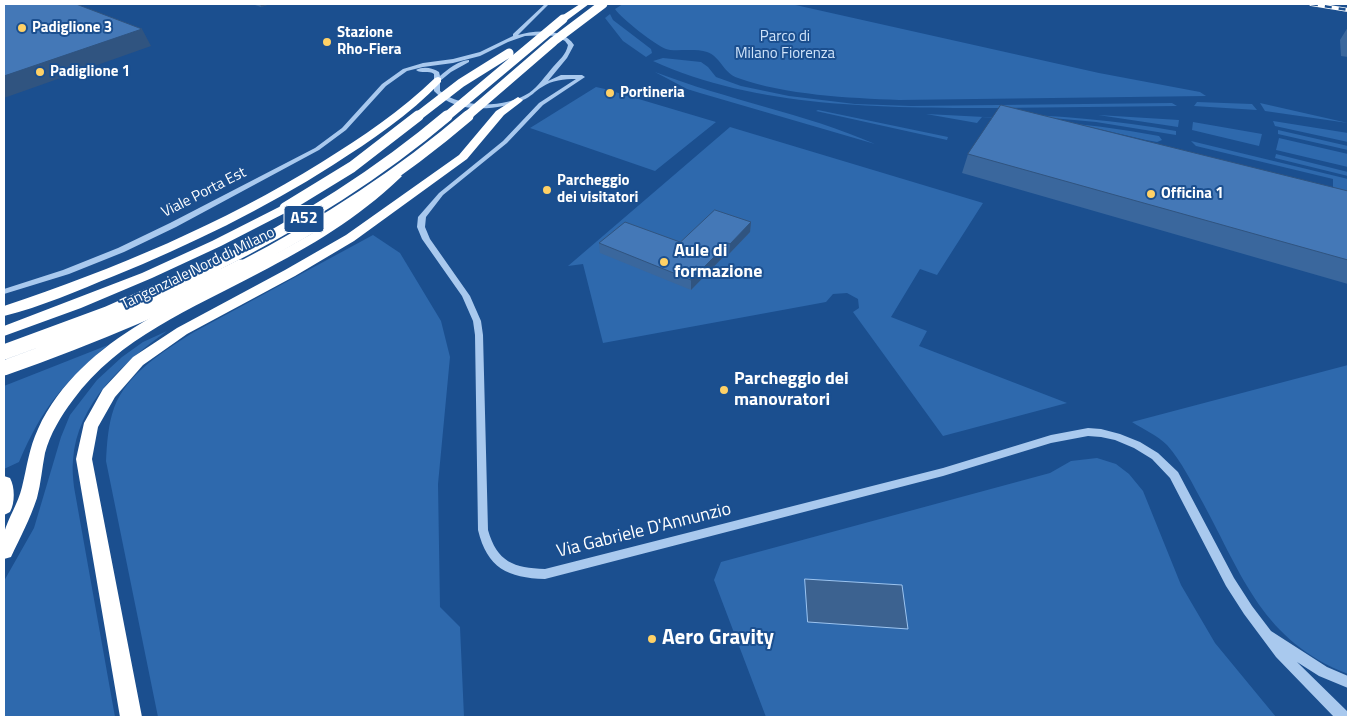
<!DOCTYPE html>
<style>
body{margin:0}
#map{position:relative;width:1352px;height:721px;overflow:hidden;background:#1b4f8f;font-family:"Titillium Web",sans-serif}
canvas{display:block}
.frame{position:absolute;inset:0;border:5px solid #fff;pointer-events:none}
</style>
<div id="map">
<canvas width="1352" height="721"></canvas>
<div class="frame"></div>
</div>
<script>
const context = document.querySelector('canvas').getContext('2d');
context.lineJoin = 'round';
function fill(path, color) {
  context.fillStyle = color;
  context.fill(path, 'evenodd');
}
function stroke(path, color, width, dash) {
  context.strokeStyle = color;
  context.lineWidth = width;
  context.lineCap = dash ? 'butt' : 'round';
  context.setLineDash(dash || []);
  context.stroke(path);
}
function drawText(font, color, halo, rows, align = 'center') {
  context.font = font + ' "Titillium Web",sans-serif';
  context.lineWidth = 4;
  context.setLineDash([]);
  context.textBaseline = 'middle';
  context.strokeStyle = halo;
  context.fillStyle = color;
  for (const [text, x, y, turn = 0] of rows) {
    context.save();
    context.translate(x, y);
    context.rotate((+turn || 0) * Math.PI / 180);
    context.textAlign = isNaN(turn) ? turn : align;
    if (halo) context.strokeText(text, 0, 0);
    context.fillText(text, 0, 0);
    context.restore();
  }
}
const green = new Path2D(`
 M623,4H791L1099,73L1200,92L1206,96L899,100C849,98 785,95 738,78C723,73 721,57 707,52C695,48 672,52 666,49C655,45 621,18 615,9Z
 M610,14L613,20L651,49L652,53L646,57L623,41L605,18Z
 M663,58L701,62L708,67L716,77L741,86L789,96L855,104L911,106L1172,103L1177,106C1117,107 1056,107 996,108C885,108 755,108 653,61Z
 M655,72C727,100 804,113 875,144L700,93L687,89Z
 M596,87L605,89L716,122L655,171L530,128Z
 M1197,102L1252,104L1257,110L1194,106Z
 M1260,103L1348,123L1265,111Z
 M818,110L948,137L947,140L816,111Z
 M997,113C1057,116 1117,120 1176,131V135L1096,122Z
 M926,114C1004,118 1082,121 1159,136L1162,140L1157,142L1146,140L1082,125L982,117L977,123Z
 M1098,115L1179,120L1178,127Z
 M1273,121L1348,133V142L1275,126Z
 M1193,122L1262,134L1259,146L1192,130Z
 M730,127L983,203L937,275L920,269L891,317L927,331L919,346L1067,403L943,436L853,312L859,308L858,299L847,293L833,294L826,302L603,343L583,264L568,266Z
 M1278,130L1348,146V150L1278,134Z
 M1279,138L1348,154V167L1276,150Z
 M1191,141L1348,179V197L1333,194V179L1196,146Z
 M1276,154L1348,172V176L1275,158Z
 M373,235L400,253L441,321L450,357L438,484L440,607L460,627L464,717H158L106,461C107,443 108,425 114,408C127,373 164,351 194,332Z
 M167,331C124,362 77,403 73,460C72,469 73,478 74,487L115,717H4V581L34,528L61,437L70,415L97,380L122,357L143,342Z
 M108,345C63,383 42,408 19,462L4,469V386Z
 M1348,365V674C1263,641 1243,577 1203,503C1192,483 1182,462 1167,445C1158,436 1143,429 1132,422Z
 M1097,458L1116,464L1129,474L1143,491L1181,585L1215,643L1276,717H766L714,580L721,562L1050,473L1071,461Z`);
const water = new Path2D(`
 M805,579L902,585L908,629L808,622Z`);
const minor = new Path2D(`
 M545,4H549L518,35C534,30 564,28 574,45L567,58L548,81L561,75H582L585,77L543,105L507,143L443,195L426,217L425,227L430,239L470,296L481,321L483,335L488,530C497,562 514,568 545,569L943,468L1051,435L1088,428L1101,429L1120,434L1140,442L1158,453L1178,472L1234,578L1252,606L1271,631L1327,667L1348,676V688L1319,676L1297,662L1348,712V717H1334L1276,657L1244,614L1226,586L1170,478L1152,459L1134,448L1115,440L1101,437L1088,436L1051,443L943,476L545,579C508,578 487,568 478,530L475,335L473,321L462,296L422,239L417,227L418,217L439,193L503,141L539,103L576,79C564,79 552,80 542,87C535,91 531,97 523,100C497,111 455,114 434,91V74C429,70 421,74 416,70C423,66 433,68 439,72L440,76C447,70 459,60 469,60V62L451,72L440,81V91C461,109 506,108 529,93C539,86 545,76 553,67C559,60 566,55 568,45L565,41L555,36L545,35L525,36L508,42L480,56L453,63L423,67L407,71L386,86L346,130L319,150L176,227L124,252L69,274L4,294V289L63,270L118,248L170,223L315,148L342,128L382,84L403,69L423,63L453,59L480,52L513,36V34Z`);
const highway = new Path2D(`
 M580,4H589L566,21H560V17Z
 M438,77L441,78V82C409,115 372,140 333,165C264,209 190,245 114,276C79,290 41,307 4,316V306C115,269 222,224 322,162C362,137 401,111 435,78Z
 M518,97L523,100L521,102L504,115L467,159L354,241L295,276L187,334L143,365L115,397L98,427L92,459L142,717H120L76,459L84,423L103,389L133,357L177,328L285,270L346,235L459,155L496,111Z
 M396,173L402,176L400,178C357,219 311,246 259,273C193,308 118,338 73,400C61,416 50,434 45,453C42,468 41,483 37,498C30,519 20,538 11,557L4,559C4,551 2,540 4,533C8,518 18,504 22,487C27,467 29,448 38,429C82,335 192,298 277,253C319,231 357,206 392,174Z
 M285,204L291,208L289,211L221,246L152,278L81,308L4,336V326L142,273L212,241Z
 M4,476L10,478C15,487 15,503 10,512L4,515Z`);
const rail = new Path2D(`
 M1311,4L1348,10`);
const highwayBridgeFar2 = new Path2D(`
 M417,117L461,83L509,53
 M446,117L563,19
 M466,117L554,41L603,4`);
const highwayBridgeFar1 = new Path2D(`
 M285,208L352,167L418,116
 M211,268C295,226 375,177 447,116
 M239,268C320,226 398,176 468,116`);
const highwayBridge = new Path2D(`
 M4,352L107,314L213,267
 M4,368C85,339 165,307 241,267`);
const wall = new Path2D(`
 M252,4H270L261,7Z
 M1348,27V57L1341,56L1340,40Z
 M968,154L1348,191V284L962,173Z
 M751,222L750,232L729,254L727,253L691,290L600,253L599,243L680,242Z`);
const shadedWall = new Path2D(`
 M260,4H270L261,7Z
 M142,29L151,46L4,98V76Z
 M751,222L750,232L729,254L730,244Z
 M728,243L727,253L691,290V280Z`);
const building = new Path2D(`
 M4,4H76L142,29L4,76Z
 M1001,105L1348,191V260L968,154Z
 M715,210L751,222L730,244L728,243L691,280L599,243L625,222L680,242Z`);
const markers = [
 [22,28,5,"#ffd166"],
 [327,42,5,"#ffd166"],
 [40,72,5,"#ffd166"],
 [610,93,5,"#ffd166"],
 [547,190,5,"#ffd166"],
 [1151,194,5,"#ffd166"],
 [664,262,5,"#ffd166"],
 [724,390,5,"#ffd166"],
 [652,639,5,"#ffd166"]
];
const farPoinames = [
 ["Padiglione 3",32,28],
 ["Stazione",337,33],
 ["Rho-Fiera",337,50],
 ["Padiglione 1",50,72],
 ["Portineria",620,93],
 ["Parcheggio",557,181],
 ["dei visitatori",557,198],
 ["Officina 1",1161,194]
];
const farParknames = [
 ["Parco di",785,37],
 ["Milano Fiorenza",785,54]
];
const farStreetnames = [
 ["Viale Porta Est",204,193,-27],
 ["Tangenziale Nord di Milano",198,269,-26]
];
const shields = [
 [304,219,40]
];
const shieldNames = [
 ["A52",304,219]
];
const poiNames = [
 ["Aule di",674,252],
 ["formazione",674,273],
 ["Parcheggio dei",734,380],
 ["manovratori",734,401]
];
const streetNames = [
 ["Via Gabriele D'Annunzio",644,531,-14]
];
const nearPoinames = [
 ["Aero Gravity",662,639]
];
fill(green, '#2e69ad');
fill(water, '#3c6290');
stroke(water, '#9cc4f0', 1);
fill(minor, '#a9c9ee');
fill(highway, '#fff');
stroke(rail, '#fff', 4);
stroke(rail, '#1b4f8f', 2.5, [7]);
stroke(highwayBridgeFar2, '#fff', 9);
stroke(highwayBridgeFar1, '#fff', 11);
stroke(highwayBridge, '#fff', 15);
fill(wall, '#3a679d');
fill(shadedWall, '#305480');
fill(building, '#4478b7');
stroke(building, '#305480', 1);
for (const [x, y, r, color] of markers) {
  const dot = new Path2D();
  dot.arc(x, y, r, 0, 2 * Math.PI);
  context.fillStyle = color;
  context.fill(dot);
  stroke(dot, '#1b4f8f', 2);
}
drawText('bold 15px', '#fff', '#1b4f8f', farPoinames, 'left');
drawText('15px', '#cfe3fa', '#1b4f8f', farParknames);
drawText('15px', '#fff', '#1b4f8f', farStreetnames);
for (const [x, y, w] of shields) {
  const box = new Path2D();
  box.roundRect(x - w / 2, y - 13.5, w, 27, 4);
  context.fillStyle = '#1b4f8f';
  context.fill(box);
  stroke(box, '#fff', 1);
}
drawText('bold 16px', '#fff', null, shieldNames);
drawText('bold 18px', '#fff', '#1b4f8f', poiNames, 'left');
drawText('18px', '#fff', '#1b4f8f', streetNames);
drawText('bold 21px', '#fff', '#1b4f8f', nearPoinames, 'left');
</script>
